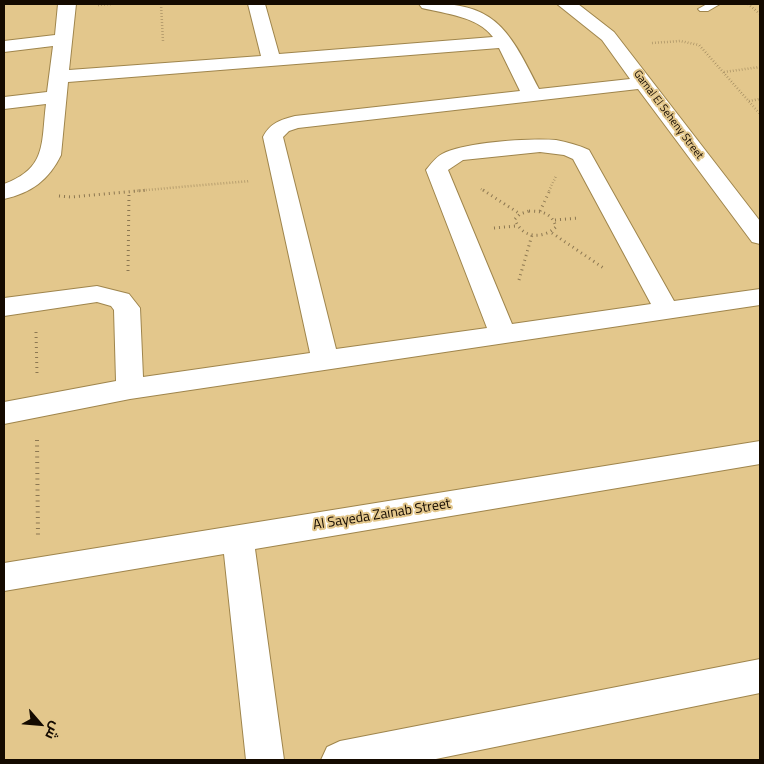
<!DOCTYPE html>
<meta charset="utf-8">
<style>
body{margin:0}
#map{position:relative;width:764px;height:764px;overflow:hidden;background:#e3c78c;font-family:"Titillium Web",Cairo,sans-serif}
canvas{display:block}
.frame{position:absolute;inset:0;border:5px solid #140a00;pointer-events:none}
.north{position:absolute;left:15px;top:699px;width:50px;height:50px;-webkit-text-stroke:4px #e3c78c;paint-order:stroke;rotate:117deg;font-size:14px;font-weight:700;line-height:20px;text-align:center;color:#140a00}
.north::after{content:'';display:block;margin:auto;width:18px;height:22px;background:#140a00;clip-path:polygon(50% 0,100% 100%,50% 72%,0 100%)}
</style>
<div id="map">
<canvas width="764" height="764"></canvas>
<div class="frame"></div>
<div class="north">ش</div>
</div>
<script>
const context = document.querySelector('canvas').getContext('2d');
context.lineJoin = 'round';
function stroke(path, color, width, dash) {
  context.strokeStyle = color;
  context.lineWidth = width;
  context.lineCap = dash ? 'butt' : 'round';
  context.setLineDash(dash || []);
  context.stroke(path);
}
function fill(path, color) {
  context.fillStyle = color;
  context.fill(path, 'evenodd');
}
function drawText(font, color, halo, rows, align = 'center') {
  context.font = font + ' "Titillium Web",sans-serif';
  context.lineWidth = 4;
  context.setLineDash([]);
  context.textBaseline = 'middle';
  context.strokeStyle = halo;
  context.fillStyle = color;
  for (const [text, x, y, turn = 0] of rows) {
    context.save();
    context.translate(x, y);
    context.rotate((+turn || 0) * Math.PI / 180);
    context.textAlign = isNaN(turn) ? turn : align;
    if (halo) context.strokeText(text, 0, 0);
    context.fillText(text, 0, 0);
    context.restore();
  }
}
const pathFar2 = new Path2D(`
 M161,4L163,41
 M748,4L760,14
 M98,5L112,4
 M652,43L680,41L699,45L760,114
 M724,72L760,67
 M749,101L760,99
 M481,189L485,191
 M134,191L250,181
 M549,191L556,176`);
const pathFar1 = new Path2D(`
 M483,190L520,214
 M59,196L71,197L148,190
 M529,211C542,211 552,213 556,227C542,240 521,238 515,219L520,214Z
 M540,211L550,190
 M555,220L579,218
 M494,228L516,226
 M552,233L605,269
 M128,271L129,192
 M519,280L532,235
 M36,332L37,374`);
const path = new Path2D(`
 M37,440L38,536`);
const lane = new Path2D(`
 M707,4H720L708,11H700L698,9Z`);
const street = new Path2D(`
 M58,4H76L69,70L261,56L248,4H265L279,54L493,37C477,16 446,14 422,8L419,4C495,0 508,28 539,89L630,79L602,40L557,4H578L614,32L760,221V244L752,242L638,89L298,128L289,131L283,137L336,349L487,328L426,170C431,164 435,158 442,154C464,142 530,138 556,140C567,142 578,145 589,150L674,301L760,289V305L130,399L4,424V402L116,381L114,310L111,306L97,302L4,316V298L97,286L129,294L140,308L143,377L310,353L263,137C270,123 280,120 295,116L520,91L499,48L68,82L61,155C49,180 31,193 4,199V184C47,168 41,144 46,104L4,109V97L47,92L53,46L4,52V41L55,35ZM540,152L564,155L573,159L651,304L512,324L448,170L463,160Z
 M760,441V464L255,549L284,760H246L224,554L4,591V563Z
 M760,659V693L431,760H321L327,747L340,741Z`);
const farStreetnames = [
 ["Gamal El Seheny Street",668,115,53]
];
const streetNames = [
 ["Al Sayeda Zainab Street",382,515,-9]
];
stroke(lane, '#9f854c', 2);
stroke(street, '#9f854c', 2);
stroke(pathFar2, '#8c7751', 2.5, [0.5, 2.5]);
stroke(pathFar1, '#8c7751', 3, [1, 4]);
stroke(path, '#8c7751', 4, [1, 4.5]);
fill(lane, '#fff');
fill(street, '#fff');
drawText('11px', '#140a00', '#e3c78c', farStreetnames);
drawText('14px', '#140a00', '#e3c78c', streetNames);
</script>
